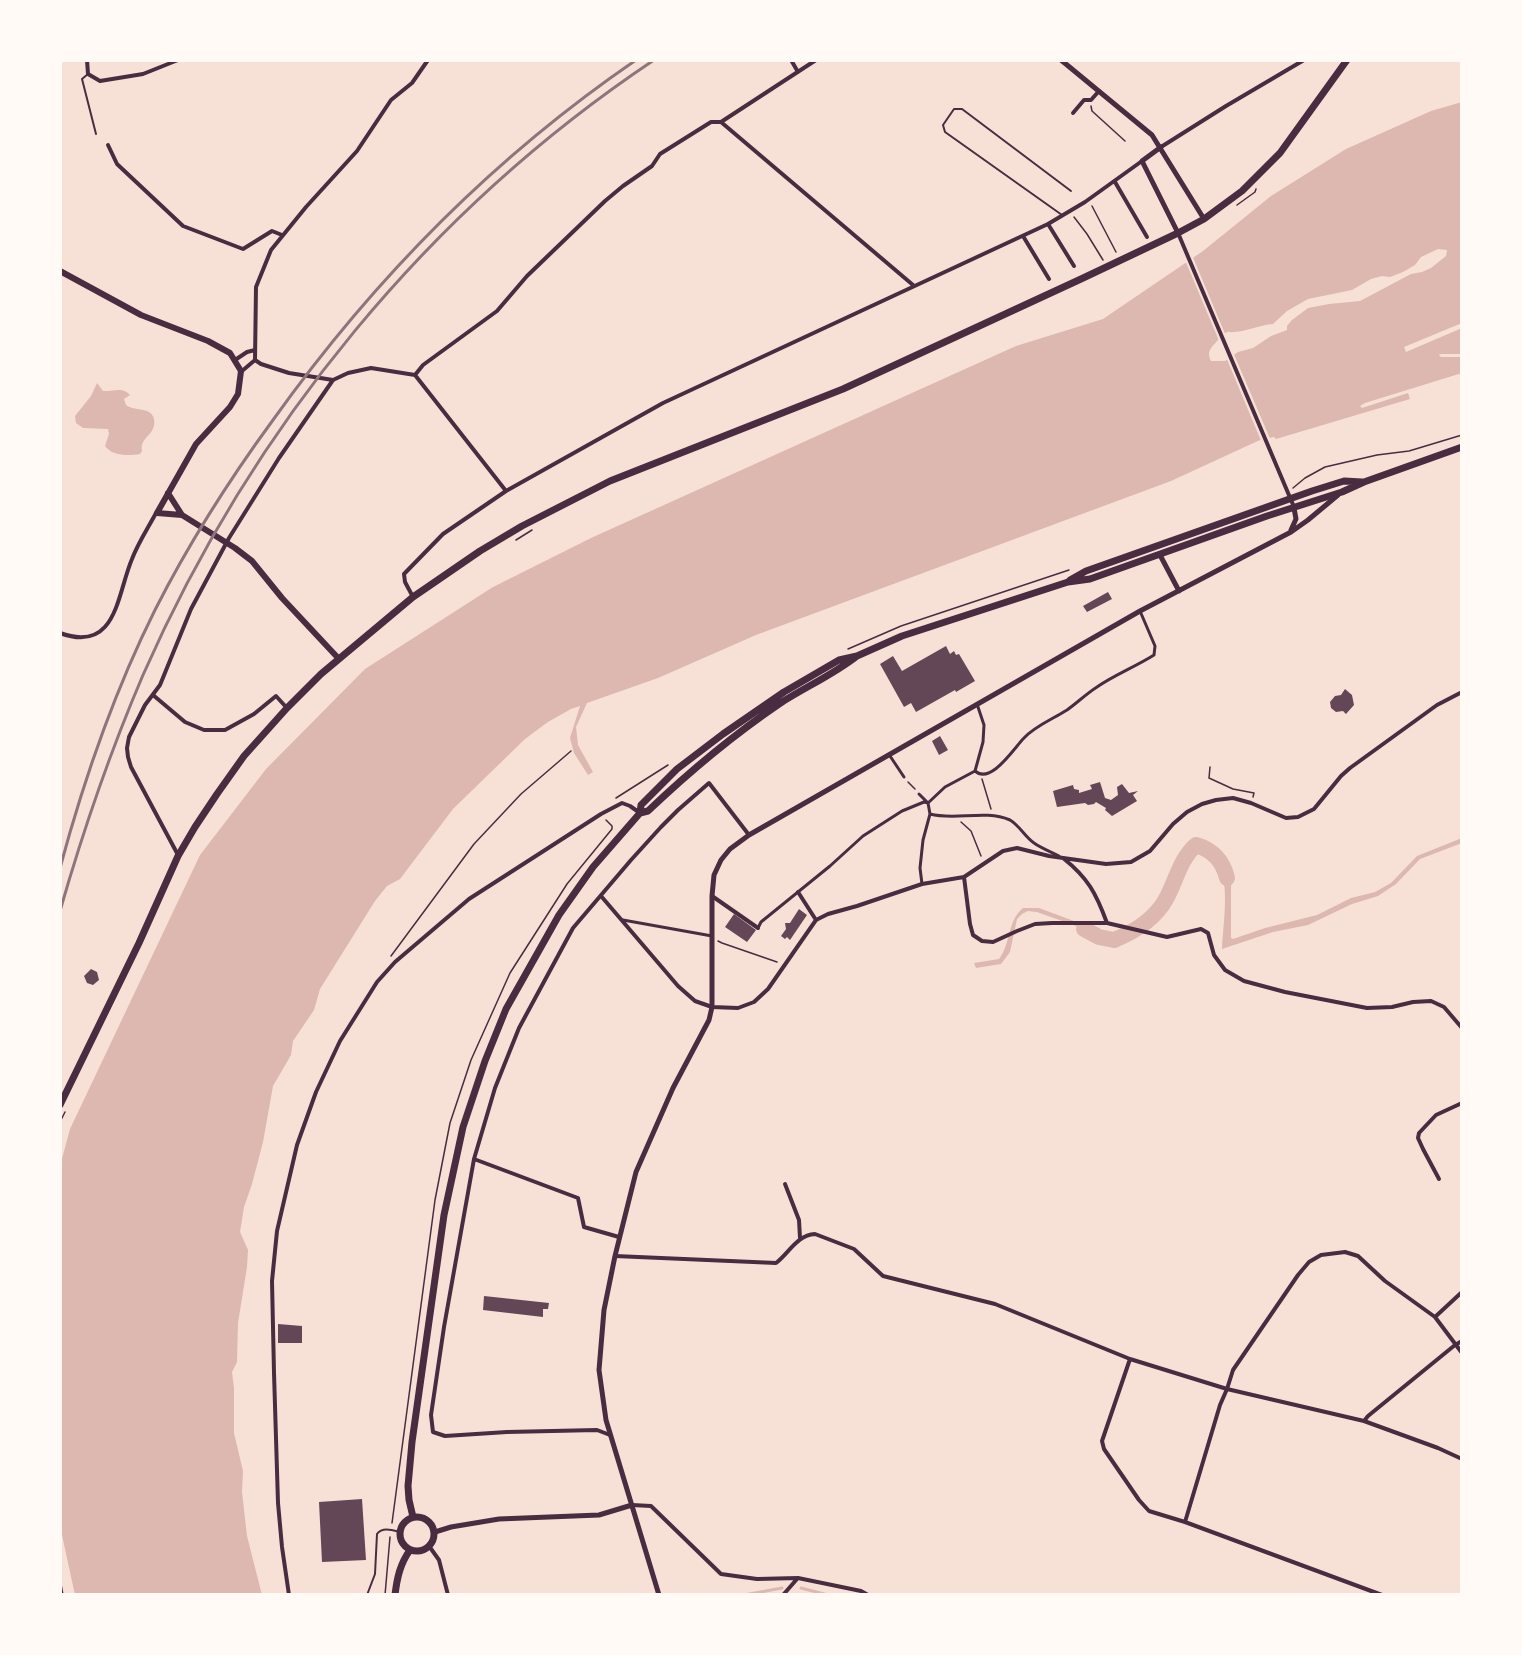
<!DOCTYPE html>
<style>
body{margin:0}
#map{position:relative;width:1522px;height:1655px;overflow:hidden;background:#f7e1d7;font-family:"Alegreya Sans",sans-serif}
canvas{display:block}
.frame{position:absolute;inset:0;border:62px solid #fffaf5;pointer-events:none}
</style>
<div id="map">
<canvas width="1522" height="1655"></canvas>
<div class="frame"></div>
</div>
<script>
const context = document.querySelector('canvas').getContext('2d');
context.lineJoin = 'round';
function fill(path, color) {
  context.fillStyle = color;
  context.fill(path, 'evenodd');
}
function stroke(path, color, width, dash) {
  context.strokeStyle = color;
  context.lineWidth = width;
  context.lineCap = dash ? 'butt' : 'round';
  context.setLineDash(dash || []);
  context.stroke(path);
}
const water = new Path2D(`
 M1462,102V323L1404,347L1406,352L1462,328V354H1440L1439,355L1441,357H1462V373L1365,403L1360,406L1362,408L1408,393L1410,399L1276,439L1274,437L1260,440L1171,481L756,635L658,678L587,703L576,727L578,745L593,772L588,775L574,753L570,738L580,706L571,709L548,722L525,739L453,809L400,879L387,886L375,901L320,989L314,1010L293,1041L291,1055L273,1086L263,1142L252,1184L244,1207L240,1232L248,1250L247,1267L238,1323L237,1362L232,1372L234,1388V1433L243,1471L242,1492L247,1536L262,1595H75L60,1526V1166L70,1129L200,855L266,769L365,669L493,587L591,538L1016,346L1103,319L1203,251L1271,196L1346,149L1431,111ZM1438,249L1447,250L1446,256L1431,268L1422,272L1411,274L1360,301L1329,304L1308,308L1292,320L1287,326V330L1271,336L1253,348L1238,352L1225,361H1211C1206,351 1212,347 1218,340C1223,335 1218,337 1225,333C1231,330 1228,333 1234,332C1248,331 1260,325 1273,324L1287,311L1308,299L1352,290L1371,279L1382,276L1390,277L1403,272L1415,265L1421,257Z
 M97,383L103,391C113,392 122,386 130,395L124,399L126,405C135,412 151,406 154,419C157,435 139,437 142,451L140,454C128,456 112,456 105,446L109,434L108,429L83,428L76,423L75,416L91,396Z
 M1462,838V843L1420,859L1396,884L1378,896L1352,904L1308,925L1273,932L1222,949C1223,923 1231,881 1216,859L1222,855L1229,865L1231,874V938L1233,939L1265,928L1317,915L1351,898L1375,892L1391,883L1417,856Z
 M1202,840L1217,850L1211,855C1187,841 1186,866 1177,880C1176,882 1171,885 1169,886C1175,871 1183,843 1202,840Z
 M1023,908H1039L1074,921L1103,937L1100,939L1084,932L1076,926L1037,912L1028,911L1022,914L1017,919L1010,952L1001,964L976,968L974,963L999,959C1011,944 1007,921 1023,908Z`);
const pier = new Path2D(`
 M1192,255L1226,336L1220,343L1185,260Z
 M1233,352L1271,441L1262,443L1226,357Z`);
const stream = new Path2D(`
 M801,1588L828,1595
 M744,1595L782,1588`);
const river = new Path2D(`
 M1084,929L1099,937L1114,940C1134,932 1155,919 1166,899C1176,881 1180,859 1196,845C1213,850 1223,861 1227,878`);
const building = new Path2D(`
 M1108,592L1112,599L1087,612L1083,606Z
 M946,646L950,654L954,651L956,655L959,654L975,681L956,692L955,690L916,712L911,703L904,707L880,664L893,656L902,671Z
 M1345,689L1352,695L1354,705L1346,714L1343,711L1336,712L1331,708L1330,702L1335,696L1341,695Z
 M940,736L948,750L939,755L932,741Z
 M1100,782L1105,798L1111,800L1118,795L1117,787L1122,784L1129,793L1138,791L1133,795L1137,801L1112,816L1105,810L1106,808L1096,802L1094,804L1088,805L1085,803L1057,807L1053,791L1073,785L1074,789L1079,790V793L1092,789L1090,785Z
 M799,909L807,915L790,940L787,937L785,939L781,936L786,929L785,923H790Z
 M734,914L756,930L747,942L725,927Z
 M91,969L97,972L99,980L93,985L87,983L84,976Z
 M484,1296L549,1303L548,1309H543V1317L483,1310Z
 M278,1324L302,1326V1343H278Z
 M362,1499L366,1560L322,1562L319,1502Z`);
const path = new Path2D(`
 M1091,106L1092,111L1125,141
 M1237,205L1255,192L1256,189
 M1092,206L1116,252
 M1074,217L1087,234L1103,260
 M1293,488L1305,478L1325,467L1377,455L1409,451L1462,435
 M516,540L532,530
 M848,649L901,626L1069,570
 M1210,767L1209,778L1233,789L1254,793L1253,797
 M982,779L991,809
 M908,782L915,789
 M616,798L668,765
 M961,822L971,831L981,856
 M718,941L722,943L777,962
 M391,956L474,844L521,794L571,751
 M60,1122L65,1112
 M392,1523L435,1200L450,1123L471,1060L510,973L567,884L612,829V826L606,820
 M60,1579L63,1595
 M385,1595L390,1537`);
const service = new Path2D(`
 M88,74L82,79L96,134
 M1062,215L945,132L943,125L954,109H962L1071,191
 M367,1595L375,1574L377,1534C382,1527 392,1530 400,1532`);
const pedestrian = new Path2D(`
 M890,756L904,777
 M975,771C991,785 1014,748 1024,738C1035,726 1053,719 1067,710C1077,703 1086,694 1097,687C1114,675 1135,667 1154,655L1155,646L1140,611
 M975,771L983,742L984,725L977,704
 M919,794L928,803L930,814L923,840L920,868L922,884
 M930,814C956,821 984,809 1010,820C1019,825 1025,837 1034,843C1041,848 1051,852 1059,856
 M623,920L712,936
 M758,928L761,922L830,866L863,836L902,811L924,802L928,803L945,787L975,771`);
const minor = new Path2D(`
 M87,60L88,74L100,81L143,74L178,60
 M791,60L798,72
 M1073,113L1084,100H1091L1099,91
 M721,122L913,285
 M721,122L816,60
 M108,145L117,164L183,226L243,249L272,231L282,235
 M1161,147L1226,106L1304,60
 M1115,182L1147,237
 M1048,224L1074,266
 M1178,233L1294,507
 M1023,236L1049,279
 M235,360L247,352L255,350
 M255,360L256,287L271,250L306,207L357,151L391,100L412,83L428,60
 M255,360L261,364L289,373L333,380L348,373L371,368L415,375L506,491
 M242,371L255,360
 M415,375L423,365L497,311L527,276L605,201L623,186L652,166L660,154L711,122H721
 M413,597L405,582L404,574L443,534L506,491L663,403L1048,224L1085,202L1142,161
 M60,633C117,654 117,594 132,559C138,543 148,528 156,513
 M153,695L185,722L204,730H225L254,714L276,696L286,707
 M178,855L131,767L128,757L127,748L129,737L145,705L160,685L191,609L229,538L279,458L333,380
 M1063,858C1088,878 1096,893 1107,923
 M964,877L970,924L973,935L982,941L993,942L1017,931L1035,924L1052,923H1107L1167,937L1201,929L1208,933L1214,955L1225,970L1244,981L1285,992L1367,1008L1392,1007L1413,1002L1431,1001L1444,1007L1462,1028
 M798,892L816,920
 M601,896L678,986L695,1001L712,1007L738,1008L754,1002L768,989L816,920L828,914L857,906L922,884L964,877L1003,851L1017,848L1049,856L1106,864L1131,862L1150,851L1173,824L1187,812L1202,804L1216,800L1233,798L1251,803L1286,818L1298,817L1314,809L1341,776L1350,768L1437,705L1462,692
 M712,896L758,928
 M474,1159L578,1198L584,1227L619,1237
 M1439,1179L1423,1149L1418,1138L1419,1133L1436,1115L1462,1103
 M785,1184L799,1220L800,1238
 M615,1256L776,1263C789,1253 797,1235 815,1234L854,1249L883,1276L995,1304L1130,1359L1227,1389L1364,1421L1438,1448L1462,1459
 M1435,1317L1462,1292
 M1130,1359L1102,1441L1104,1449L1139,1500L1149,1511L1185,1522L1220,1405L1227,1389L1233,1370L1298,1275L1309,1262L1321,1255L1345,1252L1358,1256L1385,1281L1435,1317L1462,1353
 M1364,1421L1368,1416L1455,1345L1462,1341
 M610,1435L597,1430L507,1432L445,1436L433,1432L431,1415L444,1327L474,1159L495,1088L519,1028L573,928L631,860L661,827L678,810L709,783L749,835
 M632,1505L651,1506L721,1574L757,1579L798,1578L861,1591L868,1595
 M1185,1522L1382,1595
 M429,1546L439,1560L448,1595
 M289,1595L282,1547L278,1503L274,1373L272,1281L277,1231L297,1145L316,1092L340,1041L377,982L395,962L469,899L601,814L622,803L630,806L640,813
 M783,1595L797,1579`);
const tertiary = new Path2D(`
 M1061,60L1152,135L1204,219
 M1161,147L1142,161L1178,233
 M1291,530L1296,519L1294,508
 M1160,555L1179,591
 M435,1532L451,1527L499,1519L599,1515L632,1505
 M659,1595L606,1420L599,1370L604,1310L615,1256L636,1172L673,1088L709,1020L712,1007V896L714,875L721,860L730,849L749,835L1140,611L1291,532L1308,520L1338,495`);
const secondary = new Path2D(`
 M60,271L141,315L208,341L230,353L241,371L238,394L230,407L196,444L157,513L182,515
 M168,493L182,515L235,548L252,561L282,598L339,659`);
const primary = new Path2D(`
 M1070,580L1086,571L1312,491L1344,481L1362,482
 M640,813L641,805L677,769L723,734L784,692L839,660L857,656L902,636L1068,582L1090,579L1267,516L1342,492L1364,482L1462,447
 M60,1105L139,943L178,856L195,827L217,794L244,756L287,708L321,674L413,597L480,551L522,526L610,481L843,389L1081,279L1178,233L1204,219L1242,191L1280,153L1347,60
 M400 1534a17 17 0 1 1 34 0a17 17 0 1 1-34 0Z
 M413,1517L409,1500L408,1486L412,1442L444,1215L463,1127L485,1061L506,1009L559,915L593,867L640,813L648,811C689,772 732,736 779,704C805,687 833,675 857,656
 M395,1595C397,1578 400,1564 410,1550`);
const rail = new Path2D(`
 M60,868C84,779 114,692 155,610C189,543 229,480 273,420C373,280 493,158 636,60
 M60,911C83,831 110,752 143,675C252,427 428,211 654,60`);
fill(water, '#dcb8b0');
fill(pier, '#f7e1d7');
stroke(stream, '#dcb8b0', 3);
stroke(river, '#dcb8b0', 16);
fill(building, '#644757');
stroke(path, '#4a2c40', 1.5);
stroke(service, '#4a2c40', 2);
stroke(pedestrian, '#4a2c40', 3);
stroke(minor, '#4a2c40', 4);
stroke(tertiary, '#4a2c40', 5);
stroke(secondary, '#4a2c40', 6);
stroke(primary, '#4a2c40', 7);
stroke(rail, '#8f747c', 3);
</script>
